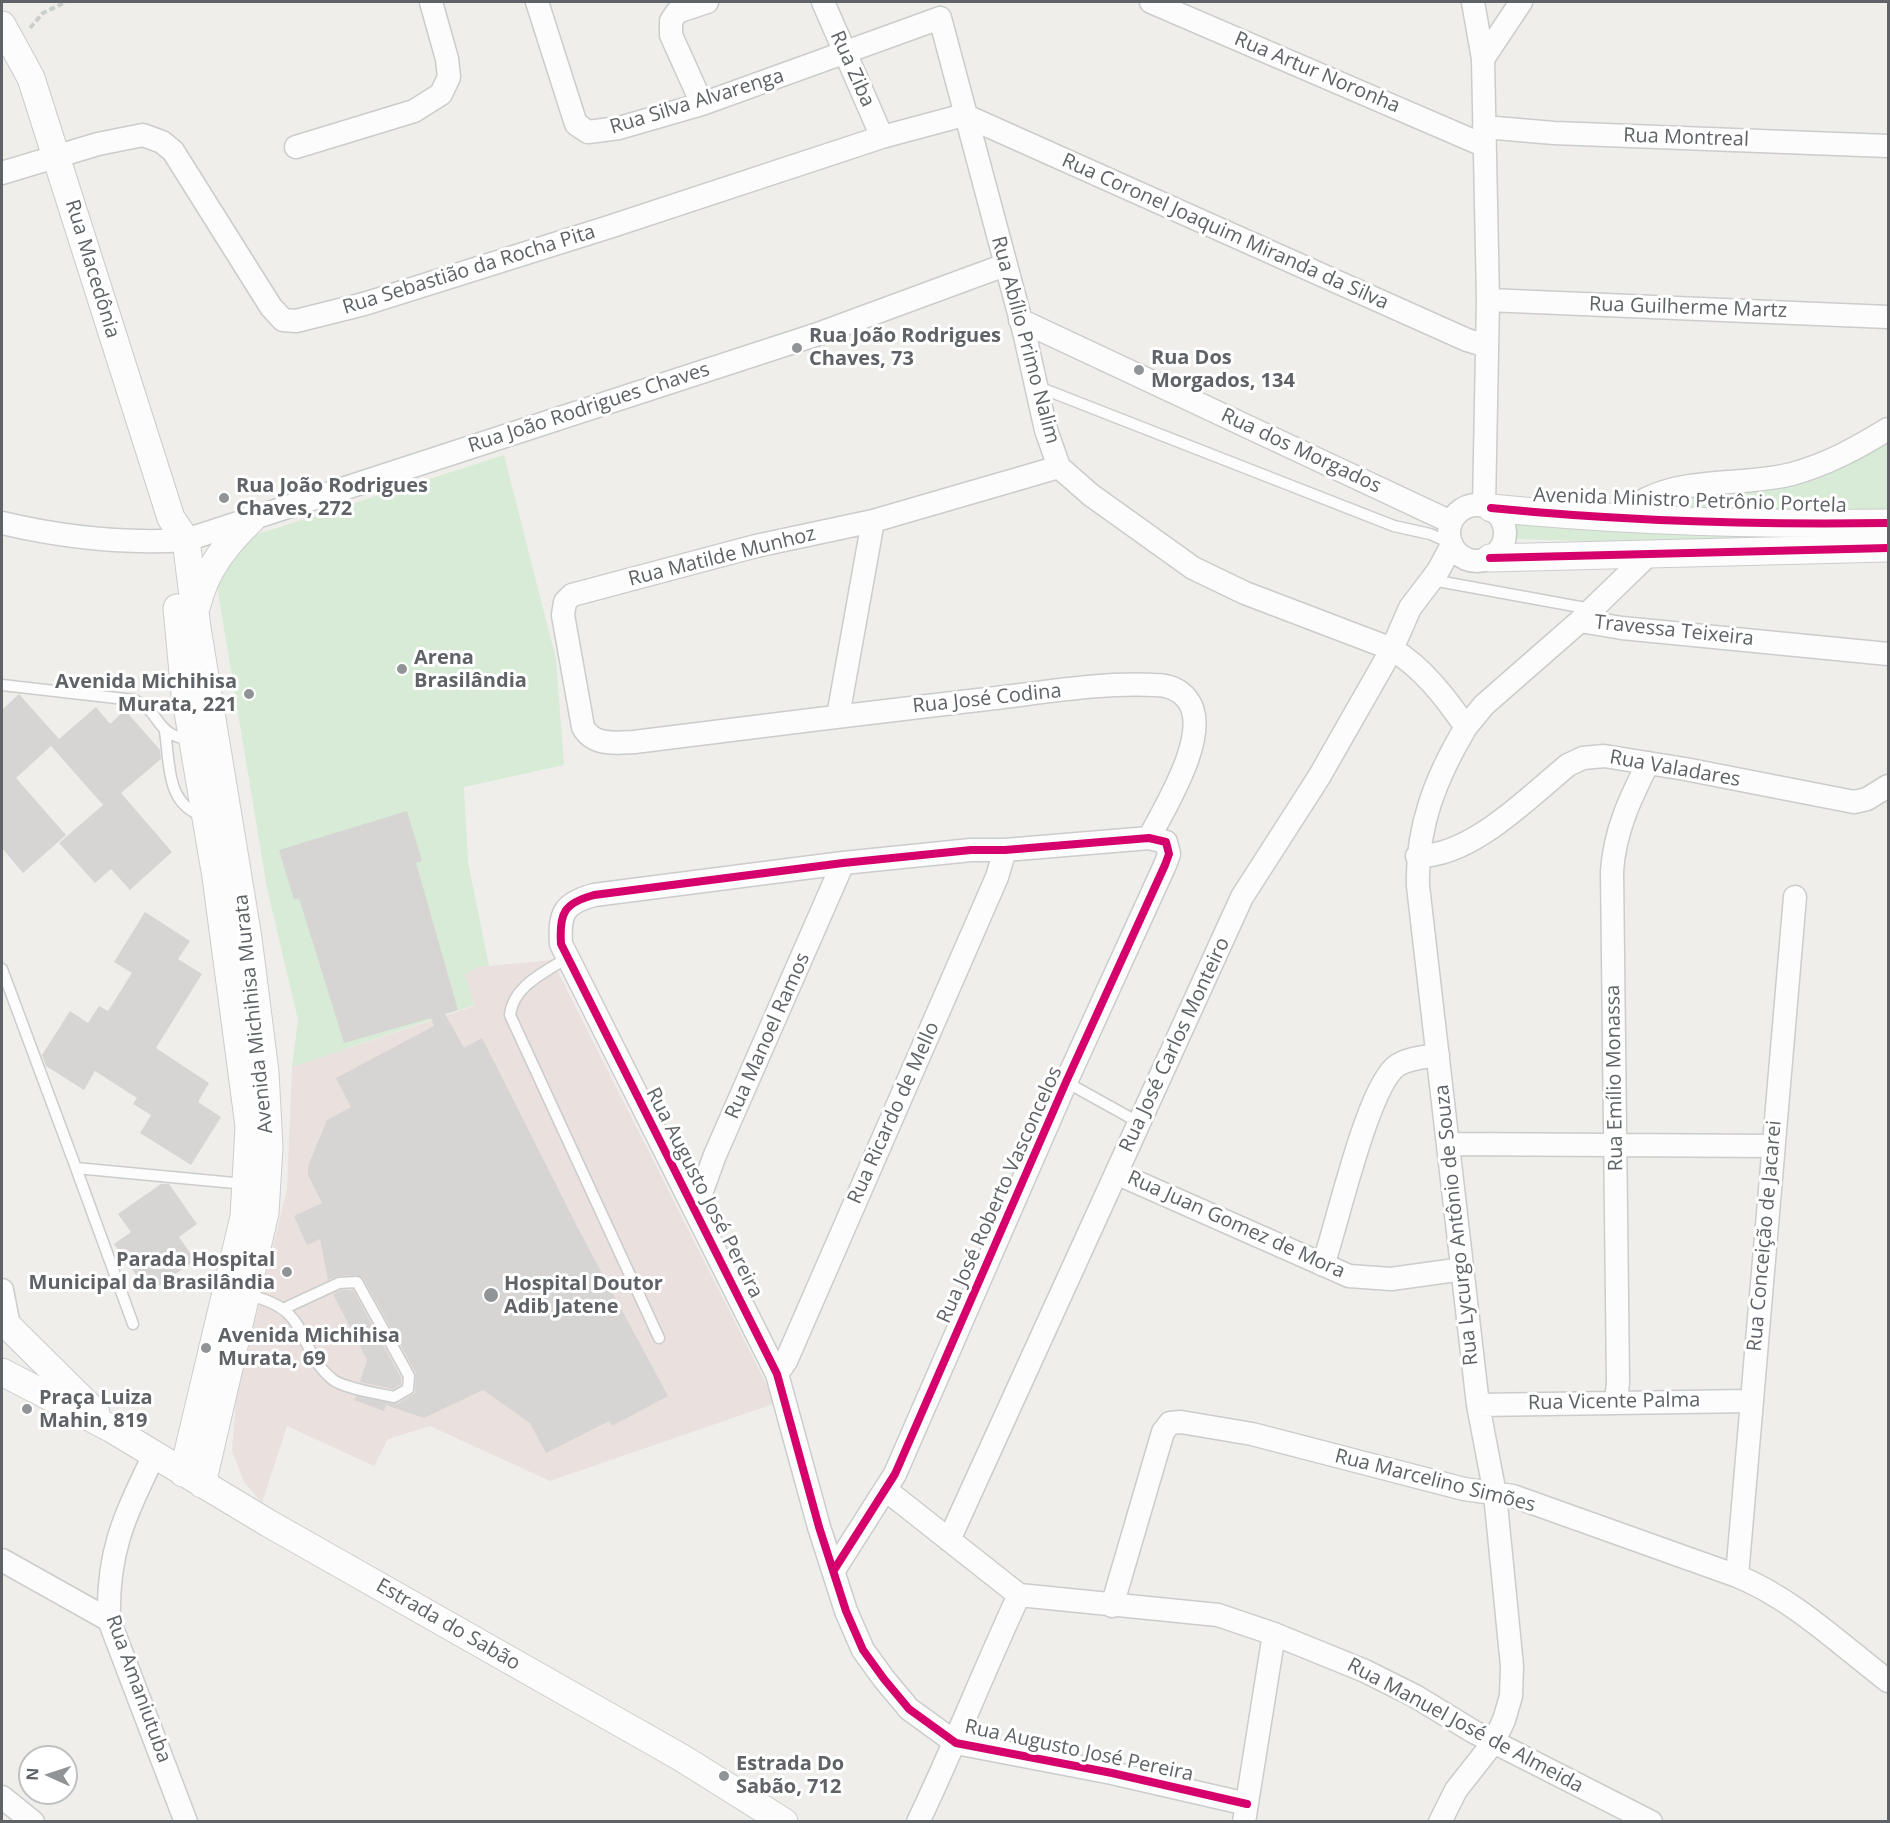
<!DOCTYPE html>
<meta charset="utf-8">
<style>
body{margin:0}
#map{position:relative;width:1890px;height:1823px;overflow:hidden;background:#efeeea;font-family:"Open Sans",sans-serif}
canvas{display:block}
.frame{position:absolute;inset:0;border:3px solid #5f6368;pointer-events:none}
.north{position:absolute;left:18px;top:1745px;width:60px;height:60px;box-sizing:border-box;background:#fff;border:2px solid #bfc1c3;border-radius:50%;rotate:273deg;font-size:16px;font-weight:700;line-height:24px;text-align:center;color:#5f6368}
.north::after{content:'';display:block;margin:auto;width:21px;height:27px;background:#919496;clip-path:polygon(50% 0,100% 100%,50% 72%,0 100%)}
</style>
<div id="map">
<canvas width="1890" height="1823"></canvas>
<div class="frame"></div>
<div class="north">N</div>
</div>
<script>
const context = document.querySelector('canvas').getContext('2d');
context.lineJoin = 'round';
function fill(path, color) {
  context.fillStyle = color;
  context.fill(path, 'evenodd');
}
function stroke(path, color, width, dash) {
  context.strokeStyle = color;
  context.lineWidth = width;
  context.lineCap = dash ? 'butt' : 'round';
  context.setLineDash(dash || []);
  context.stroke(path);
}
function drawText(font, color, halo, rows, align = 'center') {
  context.font = font + ' "Open Sans",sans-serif';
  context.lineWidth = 6;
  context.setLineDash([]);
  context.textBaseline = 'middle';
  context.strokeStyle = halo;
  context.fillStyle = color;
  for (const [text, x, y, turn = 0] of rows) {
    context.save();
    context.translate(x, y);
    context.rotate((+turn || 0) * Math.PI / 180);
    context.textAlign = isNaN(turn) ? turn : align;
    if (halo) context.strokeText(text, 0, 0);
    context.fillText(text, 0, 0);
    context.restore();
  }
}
const medical = new Path2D(`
 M552,960L776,1403L550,1481L430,1426L388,1439L374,1466L287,1426L262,1503L244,1482L232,1451L236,1400L287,1189L292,1067L474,1006L465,975L478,967Z`);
const green = new Path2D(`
 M1888,430V519L1738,520L1648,496L1791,475Z
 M504,455L556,659L564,765L464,787L468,862L489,966L478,967L465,975L474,1005L292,1067L298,1020L267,888L216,580L255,535Z
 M1514,522L1735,527V545L1514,539Z`);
const building = new Path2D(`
 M19,694L59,739L96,707L110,724L125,710L160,750L161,759L121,793L172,852L130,890L111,869L95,883L59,843L103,805L51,746L16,778L66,835L23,873L2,848V710Z
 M407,811L422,861L416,863L458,1010L445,1014L464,1048L482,1038L583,1238L668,1396L612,1426L609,1421L546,1453L530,1423L483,1390L424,1418L386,1405L384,1411L354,1400L356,1396L398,1404L415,1393L416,1373L363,1278L357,1275L338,1276L328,1280L320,1239L307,1245L294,1216L322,1203L308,1175V1166L327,1120L351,1107L336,1078L434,1026L431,1018L344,1043L299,898L294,900L279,850Z
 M145,912L190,941L178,959L202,974L156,1048L209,1083L198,1102L221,1117L191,1165L140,1133L151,1115L133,1104L137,1098L95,1071L84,1090L46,1066L42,1055L70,1011L88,1023L99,1006L108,1011L132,973L114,962Z
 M161,1184H169L197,1224L179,1237L195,1260L149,1293L114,1244L131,1232L118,1214Z
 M341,1290H353L401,1378V1384L393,1389L360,1382L367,1360L333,1294Z`);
const path = new Path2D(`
 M30,28L43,13L66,2`);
const service = new Path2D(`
 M1036,386L1394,526L1430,534L1451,543
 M1432,580L1591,609
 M2,685L134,700C163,711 152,736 193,740
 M165,731C170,765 166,804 203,816
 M567,958C545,972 513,986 510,1015L659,1338
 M2,969L76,1168
 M1066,1082L1138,1122
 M248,1295C314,1310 293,1345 332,1379C342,1388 380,1394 394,1397L408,1389L409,1376L357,1282L339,1283L285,1308
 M133,1324L76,1168L245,1184`);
const minor = new Path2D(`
 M537,2L576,124L588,132L619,128L702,104L940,18
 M823,2L882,137
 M1151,2L1483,145
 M1473,2L1483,59L1488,300L1484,506
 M940,18L1025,336L1046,430L1059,467L1091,495L1193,568L1245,593L1392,649C1423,668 1445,697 1466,727C1436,777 1416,827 1418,886L1478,1405L1495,1494L1512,1666L1511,1696L1504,1720L1493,1743L1456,1790L1440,1822
 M1483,59L1521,2
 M702,104L671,35V21L677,12L707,2
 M1484,127L1554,133L1888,146
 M296,147L414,111L441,94L449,77L447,59L431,2
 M2,173L98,144L143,135L162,142L173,151L271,307L283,320L296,321L364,304L609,227L882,137L964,115L1467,340L1487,346
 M1488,300L1888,317
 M1020,320L1451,522
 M1059,467L873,521L756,546L572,595L565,602L563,615L583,727C593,746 615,743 634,742C749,728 863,713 978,700C1036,694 1096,682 1155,685C1167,685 1179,689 1187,699C1213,731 1165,807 1149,838
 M1449 533a28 28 0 1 1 56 0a28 28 0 1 1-56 0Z
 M1624,516C1631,511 1638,503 1646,499C1691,477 1745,486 1792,474C1828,464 1857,448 1888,429
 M2,523C61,537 125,544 186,540L815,335L1005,265
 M1580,621L1650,553
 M838,716L873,521
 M1466,727L1484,705L1580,621L1622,628L1888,654
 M1417,856C1470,858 1529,797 1568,765L1583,758L1604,756L1685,769L1854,802L1867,799L1888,786
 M1449,1144L1772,1146
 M1116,1173L1349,1276L1391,1279L1463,1269
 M695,1210L715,1155L843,863
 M1323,1265C1337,1226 1368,1083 1398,1065C1409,1058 1426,1057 1438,1055
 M2,1290L9,1326
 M777,1374L786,1361L997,877L1005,850
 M1616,1401L1618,1383L1612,871C1615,830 1630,799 1648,763
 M1478,1405L1751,1401
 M154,1455C125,1516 107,1550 109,1620L186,1822
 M886,1490L1019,1595L1218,1615L1274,1634L1365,1671L1415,1696L1474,1732L1651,1822
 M949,1540L1242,897L1319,777L1392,649L1410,608L1438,571L1452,545
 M2,1560L109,1620
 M834,1570L895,1474L1066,1082L1165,865L1169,854L1166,842L1149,838L1005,850H971L843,863L594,895C564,903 559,913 561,944L777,1374L819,1527L846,1611L863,1650L884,1679L909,1709L956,1743L1112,1773L1247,1804
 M1737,1576L1795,897
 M1112,1606L1163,1432L1170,1423L1181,1422L1252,1434L1464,1489L1513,1496L1737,1576C1792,1598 1841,1645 1888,1681
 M2,1797L33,1822
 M918,1822C954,1747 984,1670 1019,1595
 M1244,1822L1274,1634`);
const tertiary = new Path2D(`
 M2,25L31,78L171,518L186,540L197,628L248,938L265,1072L269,1147L265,1213L202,1484
 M1491,508C1622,521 1757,525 1888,523
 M1490,558L1888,548
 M197,605C205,570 227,543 252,519
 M177,608L185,694L216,877L249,1126L244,1217L183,1473
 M2,1320L96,1413
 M2,1372L112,1429L268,1523L682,1758L784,1822`);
const cycleway = new Path2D(`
 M1491,508C1622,521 1757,525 1888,523
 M1490,558L1888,548
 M834,1570L895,1474L1066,1082L1165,865L1169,854L1166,842L1149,838L1005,850H971L843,863L594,895C564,903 559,913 561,944L777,1374L819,1527L846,1611L863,1650L884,1679L909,1709L956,1743L1112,1773L1247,1804`);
const markers = [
 [797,348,6,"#919496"],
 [1139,370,6,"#919496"],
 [224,498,6,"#919496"],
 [402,669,6,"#919496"],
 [249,694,6,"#919496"],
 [287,1272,6,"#919496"],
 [491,1295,8,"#919496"],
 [206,1348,6,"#919496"],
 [27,1409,6,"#919496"],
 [724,1776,6,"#919496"]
];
const streetNames = [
 ["Rua Ziba",852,69,66],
 ["Rua Artur Noronha",1317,73,23],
 ["Rua Silva Alvarenga",697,102,-17],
 ["Rua Montreal",1686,138,2],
 ["Rua Coronel Joaquim Miranda da Silva",1225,232,24],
 ["Rua Macedônia",92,269,73],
 ["Rua Sebastião da Rocha Pita",469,270,-17],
 ["Rua Guilherme Martz",1688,308,2],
 ["Rua Abílio Primo Nalim",1025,340,75],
 ["Rua João Rodrigues Chaves",589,408,-18],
 ["Rua dos Morgados",1301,451,25],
 ["Avenida Ministro Petrônio Portela",1690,501,2],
 ["Rua Matilde Munhoz",722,557,-14],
 ["Travessa Teixeira",1674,631,6],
 ["Rua José Codina",987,699,-6],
 ["Rua Valadares",1675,769,10],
 ["Avenida Michihisa Murata",254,1014,-96],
 ["Rua Manoel Ramos",768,1036,-66],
 ["Rua José Carlos Monteiro",1175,1045,-65],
 ["Rua Emílio Monassa",1615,1078,-91],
 ["Rua Ricardo de Mello",894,1113,-66],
 ["Rua Augusto José Pereira",704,1193,63],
 ["Rua José Roberto Vasconcelos",1000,1195,-66],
 ["Rua Juan Gomez de Mora",1236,1225,24],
 ["Rua Lycurgo Antônio de Souza",1457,1225,-96],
 ["Rua Conceição de Jacarei",1765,1236,-85],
 ["Rua Vicente Palma",1614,1402,-1],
 ["Rua Marcelino Simões",1435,1481,14],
 ["Estrada do Sabão",448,1625,30],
 ["Rua Amaniutuba",138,1689,70],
 ["Rua Manuel José de Almeida",1465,1726,28],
 ["Rua Augusto José Pereira",1079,1751,12]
];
const poiNames = [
 ["Rua João Rodrigues",809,336],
 ["Chaves, 73",809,359],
 ["Rua Dos",1151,358],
 ["Morgados, 134",1151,381],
 ["Rua João Rodrigues",236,486],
 ["Chaves, 272",236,509],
 ["Arena",414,658],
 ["Brasilândia",414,681],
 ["Avenida Michihisa",237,682,"right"],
 ["Murata, 221",237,705,"right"],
 ["Parada Hospital",275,1260,"right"],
 ["Municipal da Brasilândia",275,1283,"right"],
 ["Hospital Doutor",504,1284],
 ["Adib Jatene",504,1307],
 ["Avenida Michihisa",218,1336],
 ["Murata, 69",218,1359],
 ["Praça Luiza",39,1398],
 ["Mahin, 819",39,1421],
 ["Estrada Do",736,1764],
 ["Sabão, 712",736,1787]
];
fill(medical, '#eae0de');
fill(green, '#d8ebd6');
fill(building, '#d6d5d3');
stroke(service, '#cbcccc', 13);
stroke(minor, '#cbcccc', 25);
stroke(tertiary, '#cbcccc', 29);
stroke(path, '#cacfcc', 4, [6, 3]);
stroke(service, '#fdfcfc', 10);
stroke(minor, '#fdfcfc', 22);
stroke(tertiary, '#fdfcfc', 27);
stroke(cycleway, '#d6006c', 8);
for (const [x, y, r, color] of markers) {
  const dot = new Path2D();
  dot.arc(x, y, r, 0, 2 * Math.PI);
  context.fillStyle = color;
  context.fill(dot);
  stroke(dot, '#fff', 2);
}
drawText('20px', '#5f6368', '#fff', streetNames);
drawText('bold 20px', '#5f6368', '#fff', poiNames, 'left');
</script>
